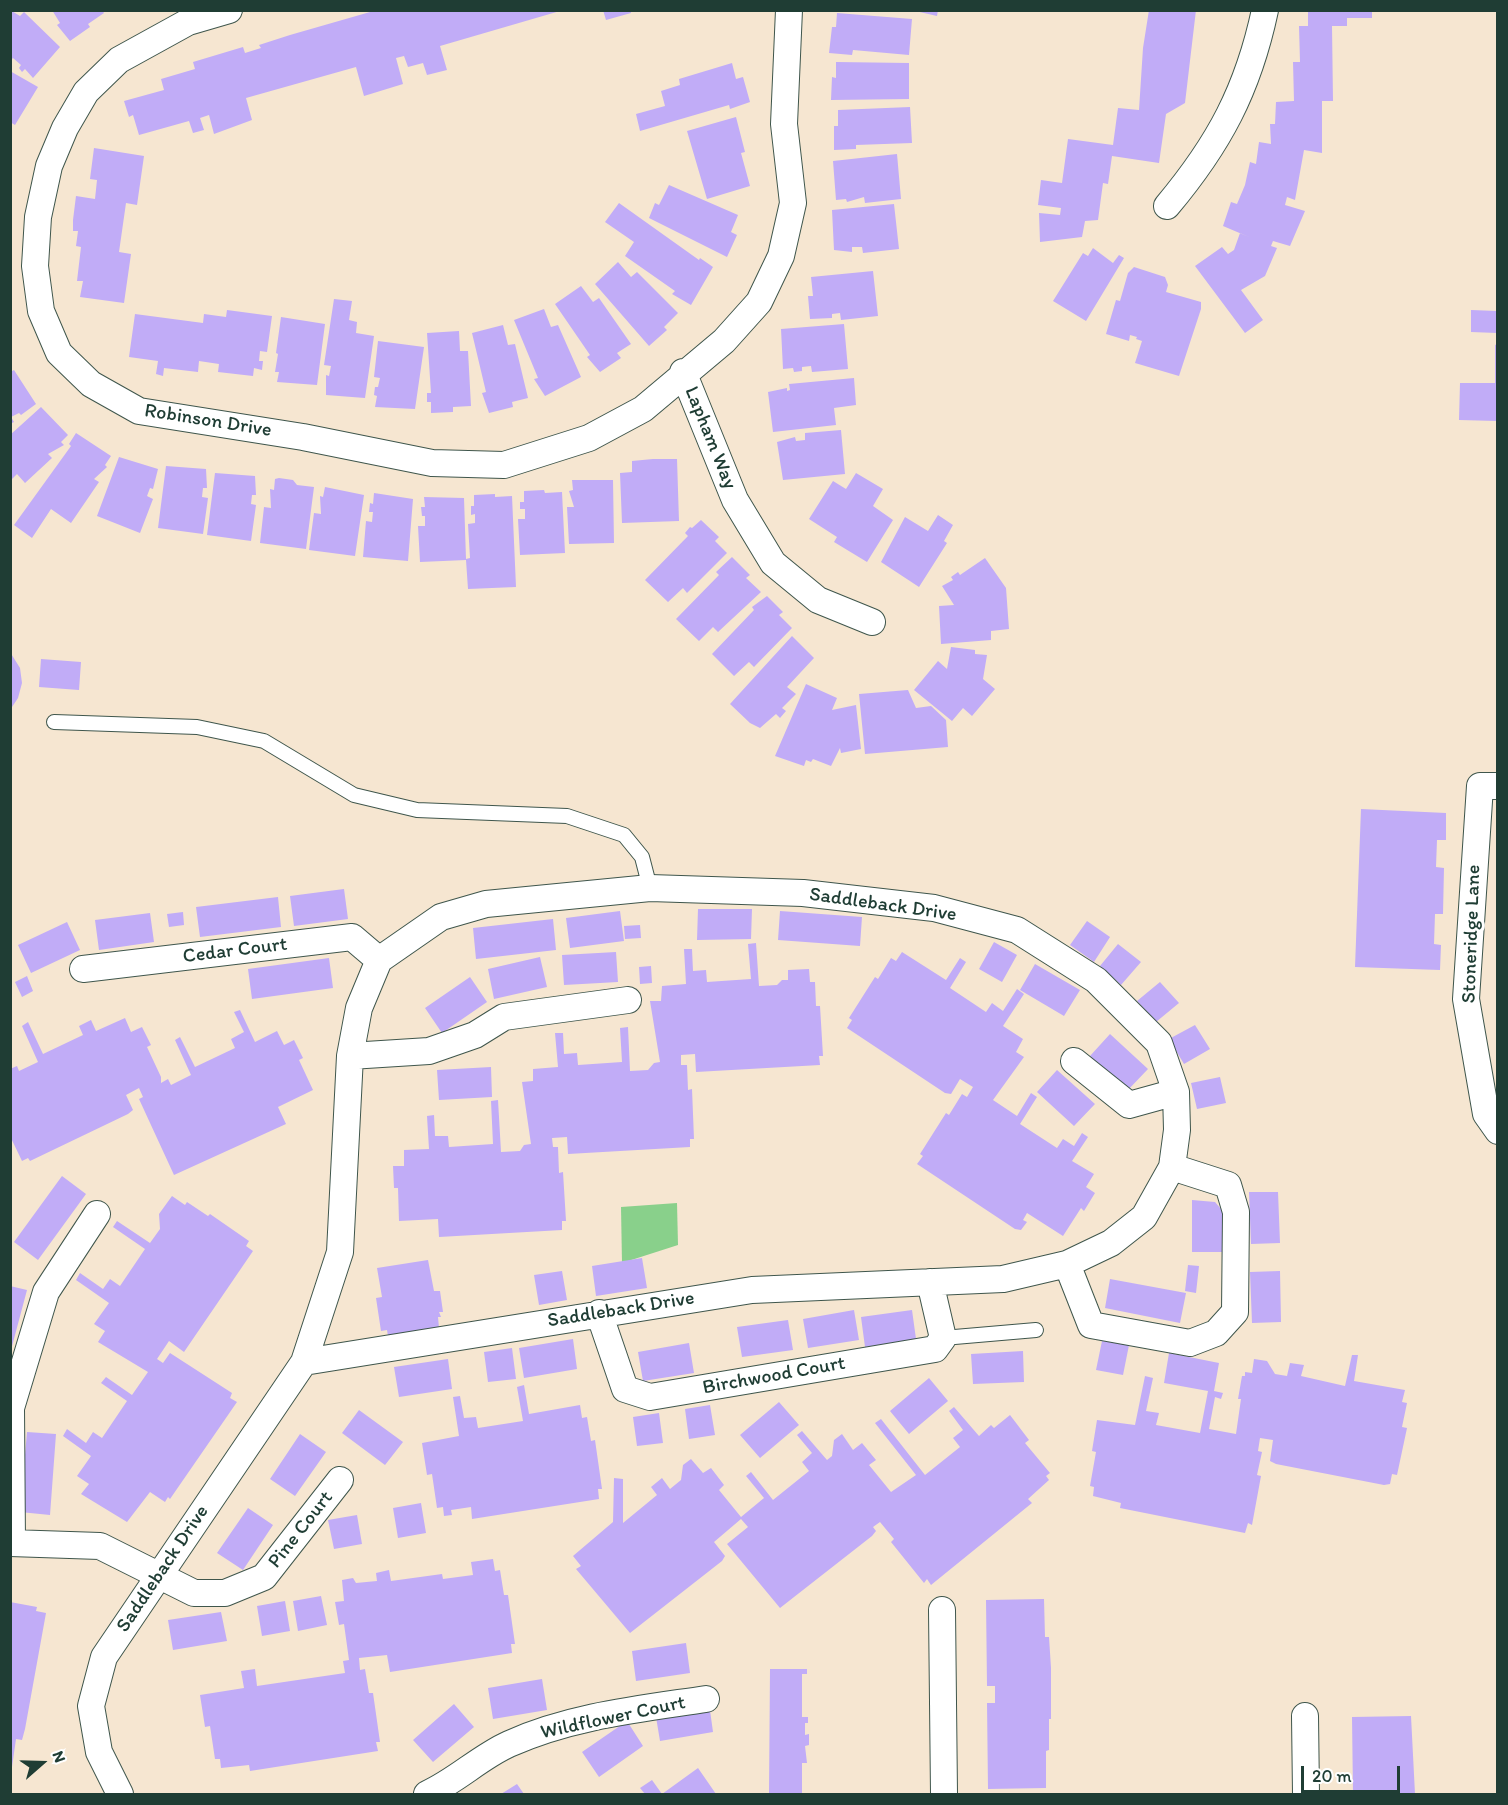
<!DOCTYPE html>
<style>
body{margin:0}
#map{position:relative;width:1508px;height:1805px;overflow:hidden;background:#f6e6d1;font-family:Itim,sans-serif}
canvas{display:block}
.frame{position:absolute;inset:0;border:12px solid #1f3d34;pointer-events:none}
.north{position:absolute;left:12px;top:1733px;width:60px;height:60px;-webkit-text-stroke:4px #fff;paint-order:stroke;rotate:70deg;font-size:16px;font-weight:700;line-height:24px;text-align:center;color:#1f3d34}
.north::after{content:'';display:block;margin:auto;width:21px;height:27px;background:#1f3d34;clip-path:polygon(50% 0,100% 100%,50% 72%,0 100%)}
.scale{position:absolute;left:1301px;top:1766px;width:99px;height:27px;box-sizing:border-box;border:3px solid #1f3d34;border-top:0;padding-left:8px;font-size:18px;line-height:21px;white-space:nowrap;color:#1f3d34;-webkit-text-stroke:4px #fff;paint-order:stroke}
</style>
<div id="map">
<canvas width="1508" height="1805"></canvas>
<div class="frame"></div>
<div class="north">N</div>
<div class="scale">20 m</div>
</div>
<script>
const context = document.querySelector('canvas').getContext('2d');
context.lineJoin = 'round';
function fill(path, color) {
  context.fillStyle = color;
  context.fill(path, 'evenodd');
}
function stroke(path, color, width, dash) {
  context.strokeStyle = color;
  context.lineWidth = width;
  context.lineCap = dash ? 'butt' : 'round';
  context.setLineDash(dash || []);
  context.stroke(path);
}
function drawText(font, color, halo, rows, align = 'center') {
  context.font = font + ' Itim,sans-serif';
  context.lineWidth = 6;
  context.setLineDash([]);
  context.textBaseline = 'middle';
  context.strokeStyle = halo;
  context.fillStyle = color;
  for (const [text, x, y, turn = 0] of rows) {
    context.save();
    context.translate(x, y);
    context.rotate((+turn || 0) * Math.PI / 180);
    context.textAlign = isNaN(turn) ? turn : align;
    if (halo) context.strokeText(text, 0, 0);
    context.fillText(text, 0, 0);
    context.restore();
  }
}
const green = new Path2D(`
 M677,1203L678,1245L622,1263L621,1207Z`);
const building = new Path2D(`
 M10,10L20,16L24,12L60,47L33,78L25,69L22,72L19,68L21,65L13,58L10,61Z
 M52,10H102L104,13L88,24L90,27L70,41L57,25L60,23Z
 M377,10L560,11L440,46L447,70L427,75L423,63L408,67L404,56L396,58L403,84L364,96L356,67L246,98L252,120L214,134L209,115L200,118L204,130L193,133L189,121L139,135L133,115L129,117L124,101L164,90L161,79L195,69L193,62L243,47L245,53L261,48L259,45L290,35Z
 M603,10H630L631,13L606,20Z
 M911,10H938L937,16Z
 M1149,10H1196L1185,103L1166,114L1159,163L1112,156L1108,184L1103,183L1098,220L1085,221L1082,237L1040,242L1039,213L1060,215L1061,208L1038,205L1041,180L1062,183L1068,139L1113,145L1118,108L1139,110L1143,48Z
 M1308,10H1372V18H1347V26H1332L1333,101H1322V153L1304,150L1295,200L1287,197L1285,205L1305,211L1290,246L1273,241L1271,246L1277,248L1265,276L1241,290L1263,320L1245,333L1195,266L1222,247L1228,254L1234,250L1240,233L1249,237L1223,226L1231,202L1237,204L1245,185L1250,162L1256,164L1259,142L1271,144L1270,124H1275L1276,102L1294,101L1293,62H1300L1299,26H1308Z
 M837,13L912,19L909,55L853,50L852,55L829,53L832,27H836Z
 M836,62L909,63V99L831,100L832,77L836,78Z
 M732,63L736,79L743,77L750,102L730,109L729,105L640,131L636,114L665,106L661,91L680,85L679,79Z
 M10,71L38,87L15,125L10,122Z
 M910,107L912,143L856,145V149L834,150V126H838V110Z
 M736,117L745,152L741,153L750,186L707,199L687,131Z
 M94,148L144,156L137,205L126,203L119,252L131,254L124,303L80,297L83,281H77L81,247L76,246L78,231H73V220L76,196L95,199L97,180L90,179Z
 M897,154L901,199L865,203L864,197L847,202L846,199L836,200L833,161Z
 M669,185L738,215L731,232L737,235L727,257L649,218L655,203L659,205Z
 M619,203L699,260L700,258L713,267L691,305L672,294L675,291L625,256L634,242L605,222Z
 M894,204L899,249L863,253L862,247H852V252L834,250L832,210Z
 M1093,248L1113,263L1119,255L1124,258L1086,321L1053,301L1083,253L1088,256Z
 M618,262L631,277L637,272L678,313L664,327L667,330L649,346L595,284Z
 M1134,267L1165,277L1168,285L1166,292L1201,302V309L1179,376L1135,363L1142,341L1136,339L1137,337L1130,335L1129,341L1106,334L1116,300L1120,301L1128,273Z
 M873,271L878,316L841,320L840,313L832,314V318L810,319L808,296H813L811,277Z
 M581,286L593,302L599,298L631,344L617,353L621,358L600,372L587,357L590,355L555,304Z
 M334,299L352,301L349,320L357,322L356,333L374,336L365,398L326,395V375L329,376L331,366L324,365Z
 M544,309L551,327L558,325L581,377L545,396L534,379L538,378L514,320Z
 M227,310L272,316L267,352L260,351L259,361H263L262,370L254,368L253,376L218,372L219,364L199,361L198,372L164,368L163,376L156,374L158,361L129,357L135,314L203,323L204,314L226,317Z
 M1471,310L1497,311V333L1471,332Z
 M281,317L325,324L317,385L277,382L279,372H275L278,354L276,353Z
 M844,324L848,369L812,372L811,366L802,367V371L794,372L793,368L783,369L781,329Z
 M503,325L508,345L515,344L528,398L512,402L513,407L489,413L482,393L486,392L472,333Z
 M459,331L460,351H468L471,406L453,407V412L431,413V402H427V393H431L427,333Z
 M378,341L424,347L415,409L375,407L377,396L374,395L375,387H378L380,378L374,377Z
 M1497,344V421L1459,420L1460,383H1495V345Z
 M14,370L36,404L21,415L19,413L11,417L14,422L10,424V372Z
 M854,378L856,405L834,408L836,425L773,432L768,392L787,388V391L790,390L789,384Z
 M41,407L68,435L61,442L64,445L48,454L52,458L25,483L17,474L10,481V435Z
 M841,430L845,474L783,480L777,442L795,437L796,441L805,440V433Z
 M76,433L111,456L105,465L107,467L94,479L99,482L71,523L51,509L32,538L14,525L71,446L69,444Z
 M119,457L158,469L153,489L150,488L147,496L153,499L140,533L97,516Z
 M653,459H677L679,521L622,523L620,473L632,472V461Z
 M166,466L206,469L207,488H203L202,497L208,498L203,534L158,528Z
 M215,473L255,476L256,495H252L251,504L256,505L251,541L207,535Z
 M856,473L883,489L873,506L893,520L867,562L834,542L837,537L809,519L833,481L846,489Z
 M279,478L293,480L297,485L314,487L306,549L260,543L264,507L271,508L270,489L274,490L275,479Z
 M572,480H613L614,543L569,544L567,507H574L569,491L573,490Z
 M325,487L364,495L355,556L309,550L314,513L321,514L320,496L323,497Z
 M544,490L545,493L562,492L565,553L520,555L518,519H525V509H520V502H524V491Z
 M374,493L413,499L408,561L363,557L366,521L372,522L373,512H369L370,503L373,504Z
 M495,494V497L512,496L516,587L468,589L466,560L420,562L418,526H425V516H422L421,507H425L424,497L464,498L466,559L470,558L468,524L475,523V514L471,515V506H474V495Z
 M938,515L953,525L944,541L947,543L919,587L881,562L905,517L928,531Z
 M701,520L719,537L715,541L727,553L687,593L683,588L668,602L645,580L688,536L685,533L690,527L692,528Z
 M732,557L750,575L746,578L761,592L718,632L713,627L699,641L676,619L719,575L716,572Z
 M985,558L1006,588L1009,629L991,631V640L941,644L939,606L954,605L942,586L953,580L951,577L958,572L960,575Z
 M767,596L783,612L779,615L792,628L754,667L749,662L734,676L712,654L754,610L752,607Z
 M792,636L814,658L787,687L796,694L782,708L786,711L780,718L776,714L760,728L750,723L730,704Z
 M951,647L975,650V654L987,655L983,679L995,689L972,716L963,708L952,721L914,690L938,661L947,669Z
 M10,652L20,668L22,683L18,698L10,710Z
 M41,659L81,662L79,690L39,687Z
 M806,684L837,698L832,710L856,705L861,749L841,753L840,748L831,766L813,759L811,762L806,760L804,766L775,756Z
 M908,690L916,708L931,706L946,720L948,747L865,754L859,694Z
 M1361,809L1446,813V840H1437L1436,867L1444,868L1443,914H1435L1434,944L1441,945L1440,970L1355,967Z
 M344,889L348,919L294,926L290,896Z
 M278,897L281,927L200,937L196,907Z
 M698,909H752L751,939L697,940Z
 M620,911L624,941L570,948L566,918Z
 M780,911L862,917L860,946L778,940Z
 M183,912L184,925L169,927L167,914Z
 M150,913L154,942L99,950L95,920Z
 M553,919L556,950L476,959L473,928Z
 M1087,921L1110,937L1094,962L1070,945Z
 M67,922L80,950L31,973L18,945Z
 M640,925L641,938L625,939L624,926Z
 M994,942L1017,955L1002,982L979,969Z
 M756,943L759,986L777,985L782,980H788V970L809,969L810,982H815L816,1006H820L823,1056H819L820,1065L696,1072L695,1054L681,1055V1065H687L688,1090L692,1089L694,1139H690V1147L568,1154L567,1137L552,1138L553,1147H558L559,1173L563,1172L566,1221H562V1230L439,1237L438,1219L399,1221L398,1188H394L393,1166H404V1150L429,1149L427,1116L434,1115L435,1136H448L449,1147L493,1144L491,1101L498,1100L501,1152L520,1151L524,1145L531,1144L522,1082L533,1081V1069L558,1067L555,1033H563L564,1054L577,1053L578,1065L622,1062L620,1028L628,1027L630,1071L648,1070L654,1063L660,1062L650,1001H661L662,986L686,984L684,949H692L693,971L706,970L707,982L751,979L748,944Z
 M1118,944L1141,962L1121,985L1100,966Z
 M616,952L618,982L564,985L562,955Z
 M902,952L946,980L960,958L966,962L950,988L986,1012L992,1003L1003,1011L1017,989L1024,994L1003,1026L1023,1039L1016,1052L1024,1057L993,1100L1017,1116L1031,1093L1037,1097L1020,1124L1057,1148L1063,1139L1074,1146L1082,1133L1088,1137L1072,1161L1094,1174L1086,1187L1095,1193L1084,1211L1081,1208L1063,1236L1027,1213L1023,1220L1027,1222L1021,1230L1015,1229L917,1164L923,1156L920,1154L946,1113L949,1115L962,1094L967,1097L973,1087L960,1079L951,1094L945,1093L847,1028L852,1020L849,1018L875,977L878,979L891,958L896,961Z
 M540,957L547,987L494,999L488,969Z
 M329,958L333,988L252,999L248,969Z
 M1035,964L1080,990L1064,1016L1020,990Z
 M651,966L652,983L640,984L639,967Z
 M27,976L33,991L22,997L15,982Z
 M470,977L487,1002L442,1033L425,1008Z
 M1160,982L1179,1003L1156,1022L1137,1001Z
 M240,1010L255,1042L277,1031L284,1045L294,1040L303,1058L299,1060L313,1090L278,1107L286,1124L174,1175L139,1099L143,1097L139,1088L126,1095L133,1110L128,1114L30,1161L28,1158L22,1161L10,1136V1069L17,1066L19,1071L38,1062L22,1026L28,1022L43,1054L83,1035L79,1026L91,1020L96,1031L125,1018L131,1032L142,1027L151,1045L147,1047L161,1077V1083L168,1079L171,1085L191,1075L175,1040L180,1037L195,1067L235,1048L231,1039L244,1032L234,1012Z
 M1195,1025L1210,1049L1184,1064L1169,1039Z
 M1110,1034L1148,1069L1127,1091L1090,1056Z
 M491,1067L492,1097L439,1100L437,1070Z
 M1057,1070L1095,1104L1074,1126L1037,1092Z
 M1220,1077L1226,1103L1197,1109L1191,1083Z
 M62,1176L86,1194L38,1260L14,1242Z
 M1249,1192H1278L1280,1243L1251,1244Z
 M172,1196L185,1205L187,1202L208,1216L210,1214L249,1241L246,1246L253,1251L184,1352L169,1341L157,1359L163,1363L170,1353L232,1393L230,1398L237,1402L170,1499L168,1497L165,1502L150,1492L127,1522L81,1494L89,1484L77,1476L91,1456L63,1436L67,1429L86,1443L93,1432L102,1438L127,1401L101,1383L106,1377L132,1395L148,1372L98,1342L105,1331L94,1324L109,1303L76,1280L80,1273L103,1289L110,1279L120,1286L145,1249L113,1227L117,1221L150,1243L160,1229L159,1214Z
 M1192,1200L1215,1202L1222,1210V1252H1192Z
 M642,1258L647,1288L596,1296L592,1266Z
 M428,1260L434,1291H440L443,1312H439L441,1317H438L439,1328L388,1336L387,1330L381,1331L376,1298L382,1297L377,1268Z
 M1188,1265L1199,1266L1196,1293L1185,1291Z
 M562,1271L567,1300L539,1305L534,1275Z
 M1280,1271L1281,1322L1252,1323L1250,1272Z
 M1110,1279L1186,1293L1180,1323L1105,1308Z
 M10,1286L27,1290L11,1350L10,1349Z
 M854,1310L859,1340L808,1348L803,1319Z
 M912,1310L916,1339L865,1347L861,1317Z
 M788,1320L793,1350L742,1357L737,1327Z
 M573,1339L577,1369L524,1378L519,1348Z
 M1102,1341L1129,1345L1123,1375L1096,1370Z
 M689,1343L694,1373L643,1381L638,1352Z
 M512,1348L516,1379L488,1382L484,1352Z
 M1023,1351L1024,1382L973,1384L971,1354Z
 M1169,1353L1219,1363L1214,1391L1223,1393L1221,1399L1215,1397L1209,1429L1236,1434L1241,1399H1238L1242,1376H1245V1372L1252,1373L1254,1359L1267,1361L1275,1374L1287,1376L1290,1363L1304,1365L1301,1376L1345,1386L1352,1355H1358L1354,1381L1405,1390L1402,1402L1407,1403L1402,1427L1407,1428L1397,1475L1392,1474L1390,1484L1384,1485L1276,1464L1270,1461L1273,1440L1260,1438L1258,1451L1262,1452L1257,1475L1261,1476L1252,1525L1248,1523L1245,1533L1120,1508L1121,1503L1093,1496L1094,1487L1090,1486L1096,1452L1092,1451L1097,1420L1135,1425L1145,1376L1153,1378L1146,1411L1159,1413L1156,1425L1200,1433L1208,1391L1164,1383Z
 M448,1359L452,1389L399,1397L394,1367Z
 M929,1378L948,1401L909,1434L890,1411Z
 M524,1385L529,1414L580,1405L582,1418L587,1417L591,1441L595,1440L602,1489H598L599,1499L472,1519L471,1507L451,1510L452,1515L444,1516L443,1507L437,1508L432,1474L427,1475L422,1443L459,1436L453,1397L460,1396L464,1418L476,1417L478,1428L523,1421L517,1387Z
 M779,1402L799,1425L760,1458L740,1435Z
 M710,1405L715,1435L689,1439L685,1409Z
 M954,1407L979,1436L991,1425L994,1428L1010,1415L1029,1440L1025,1443L1050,1473L1046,1476L1049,1480L1028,1499L1032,1503L931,1585L927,1579L924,1583L891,1542L894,1539L880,1522L873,1527L876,1531L872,1536L780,1608L727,1544L748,1527L741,1519L714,1542L725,1556L722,1561L630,1633L576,1569L581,1566L573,1556L613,1522L614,1478L623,1479V1523L657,1495L651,1487L662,1478L670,1489L681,1480L683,1465L691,1459L703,1473L711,1468L724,1485L719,1490L741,1517L764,1498L746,1476L751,1472L773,1500L809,1471L802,1462L812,1453L797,1435L802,1431L827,1460L832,1456L834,1440L842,1434L853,1450L862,1443L876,1460L869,1465L891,1492L916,1475L875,1423L881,1419L925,1475L960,1447L953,1438L963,1430L949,1411Z
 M359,1410L403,1442L385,1465L342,1433Z
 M659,1413L663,1443L637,1446L633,1417Z
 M27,1432L56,1434L50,1515L20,1512Z
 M300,1434L326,1452L295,1496L270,1479Z
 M421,1503L426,1533L398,1538L393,1508Z
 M248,1508L273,1525L243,1570L217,1553Z
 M357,1515L362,1544L334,1549L328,1520Z
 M493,1559L495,1571L500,1570L504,1595H508L515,1644H511L512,1653L390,1672L387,1655L359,1658L360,1670L365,1669L369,1693H373L380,1742H376L378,1751L250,1771L249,1765L221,1768L220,1759H215L210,1726L205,1727L200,1695L244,1688L241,1671L255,1669L257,1686L345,1673L343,1661L349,1660L344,1624L339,1625L335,1602L344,1601L342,1580L353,1578L356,1583L377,1581L376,1573L389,1570L391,1581L442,1574L443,1579L473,1575L471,1562Z
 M321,1596L327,1625L298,1631L293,1601Z
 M1044,1599L1045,1637H1049L1051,1668V1719H1049V1750L1046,1751V1788L988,1789L987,1703H995V1686H987L986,1600Z
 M285,1601L290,1631L262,1636L257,1606Z
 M10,1602L37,1607L36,1611L46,1613L25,1729L22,1740L16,1739L12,1767Z
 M221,1612L227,1641L173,1650L168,1620Z
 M686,1643L690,1673L636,1681L632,1651Z
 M770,1669H807V1674H802V1717H808V1723H805V1735L809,1734V1745L805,1746L807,1763H802V1794H769Z
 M542,1679L547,1710L493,1719L488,1688Z
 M709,1703L713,1732L660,1741L655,1711Z
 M454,1704L474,1727L433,1762L413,1740Z
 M1411,1716L1415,1794H1353L1352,1717Z
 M627,1721L643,1746L599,1777L582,1752Z
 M698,1768L716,1794H645L640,1788L652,1780L662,1794Z
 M517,1784L524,1794H501Z`);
const service = new Path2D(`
 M54,722L197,727L264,741L354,795L417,810L567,816L624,835L642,857L650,888
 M943,1338L1036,1330`);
const minor = new Path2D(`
 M229,10L188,22L119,60L86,92L65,128L49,166L38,217L35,266L41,311L59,353L91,384L139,411L303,437L432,463L504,465L589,438L643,409L724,341L759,302L781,256L793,203L784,124L789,10
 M1167,206C1219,144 1248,90 1265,10
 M683,372L735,500L773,563L818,600L872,622
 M1498,786H1480L1466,999L1486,1114L1498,1131
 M83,969L352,937L379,960
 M350,1056L429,1051L475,1035L504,1017L628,1000
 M1074,1061L1129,1105L1176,1092
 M1067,1264L1091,1325L1190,1343L1216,1333L1235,1312L1236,1212L1228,1185L1172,1167
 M599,1313L625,1389L650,1397L935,1349L943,1338L930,1282
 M10,1543L100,1546L194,1593H225L264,1577L340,1480
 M12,1543L11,1408L46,1292L97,1214
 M942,1610L944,1794
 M1305,1716L1306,1794
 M120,1794L99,1752L91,1706L104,1657L304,1362L340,1252L350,1056L359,1008L379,960L441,917L486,904L650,888L803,893L934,908L1017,930L1096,980L1159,1043L1176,1092L1177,1130L1172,1167L1144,1217L1111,1243L1067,1264L1003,1279L752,1290L304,1362
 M427,1794C456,1781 480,1757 509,1744C571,1716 640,1709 706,1699`);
const streetNames = [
 ["Robinson Drive",208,421,9],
 ["Lapham Way",710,438,68],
 ["Saddleback Drive",883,905,8],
 ["Stoneridge Lane",1472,934,-88],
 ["Cedar Court",235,951,-7],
 ["Saddleback Drive",621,1310,-9],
 ["Birchwood Court",774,1376,-10],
 ["Pine Court",301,1530,-52],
 ["Saddleback Drive",163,1569,-56],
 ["Wildflower Court",613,1718,-12]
];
fill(green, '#89d08b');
fill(building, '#c1acf7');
stroke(service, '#3f564c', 16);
stroke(minor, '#3f564c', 28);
stroke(service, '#fff', 14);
stroke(minor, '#fff', 26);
drawText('20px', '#1f3d34', '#fff', streetNames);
</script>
